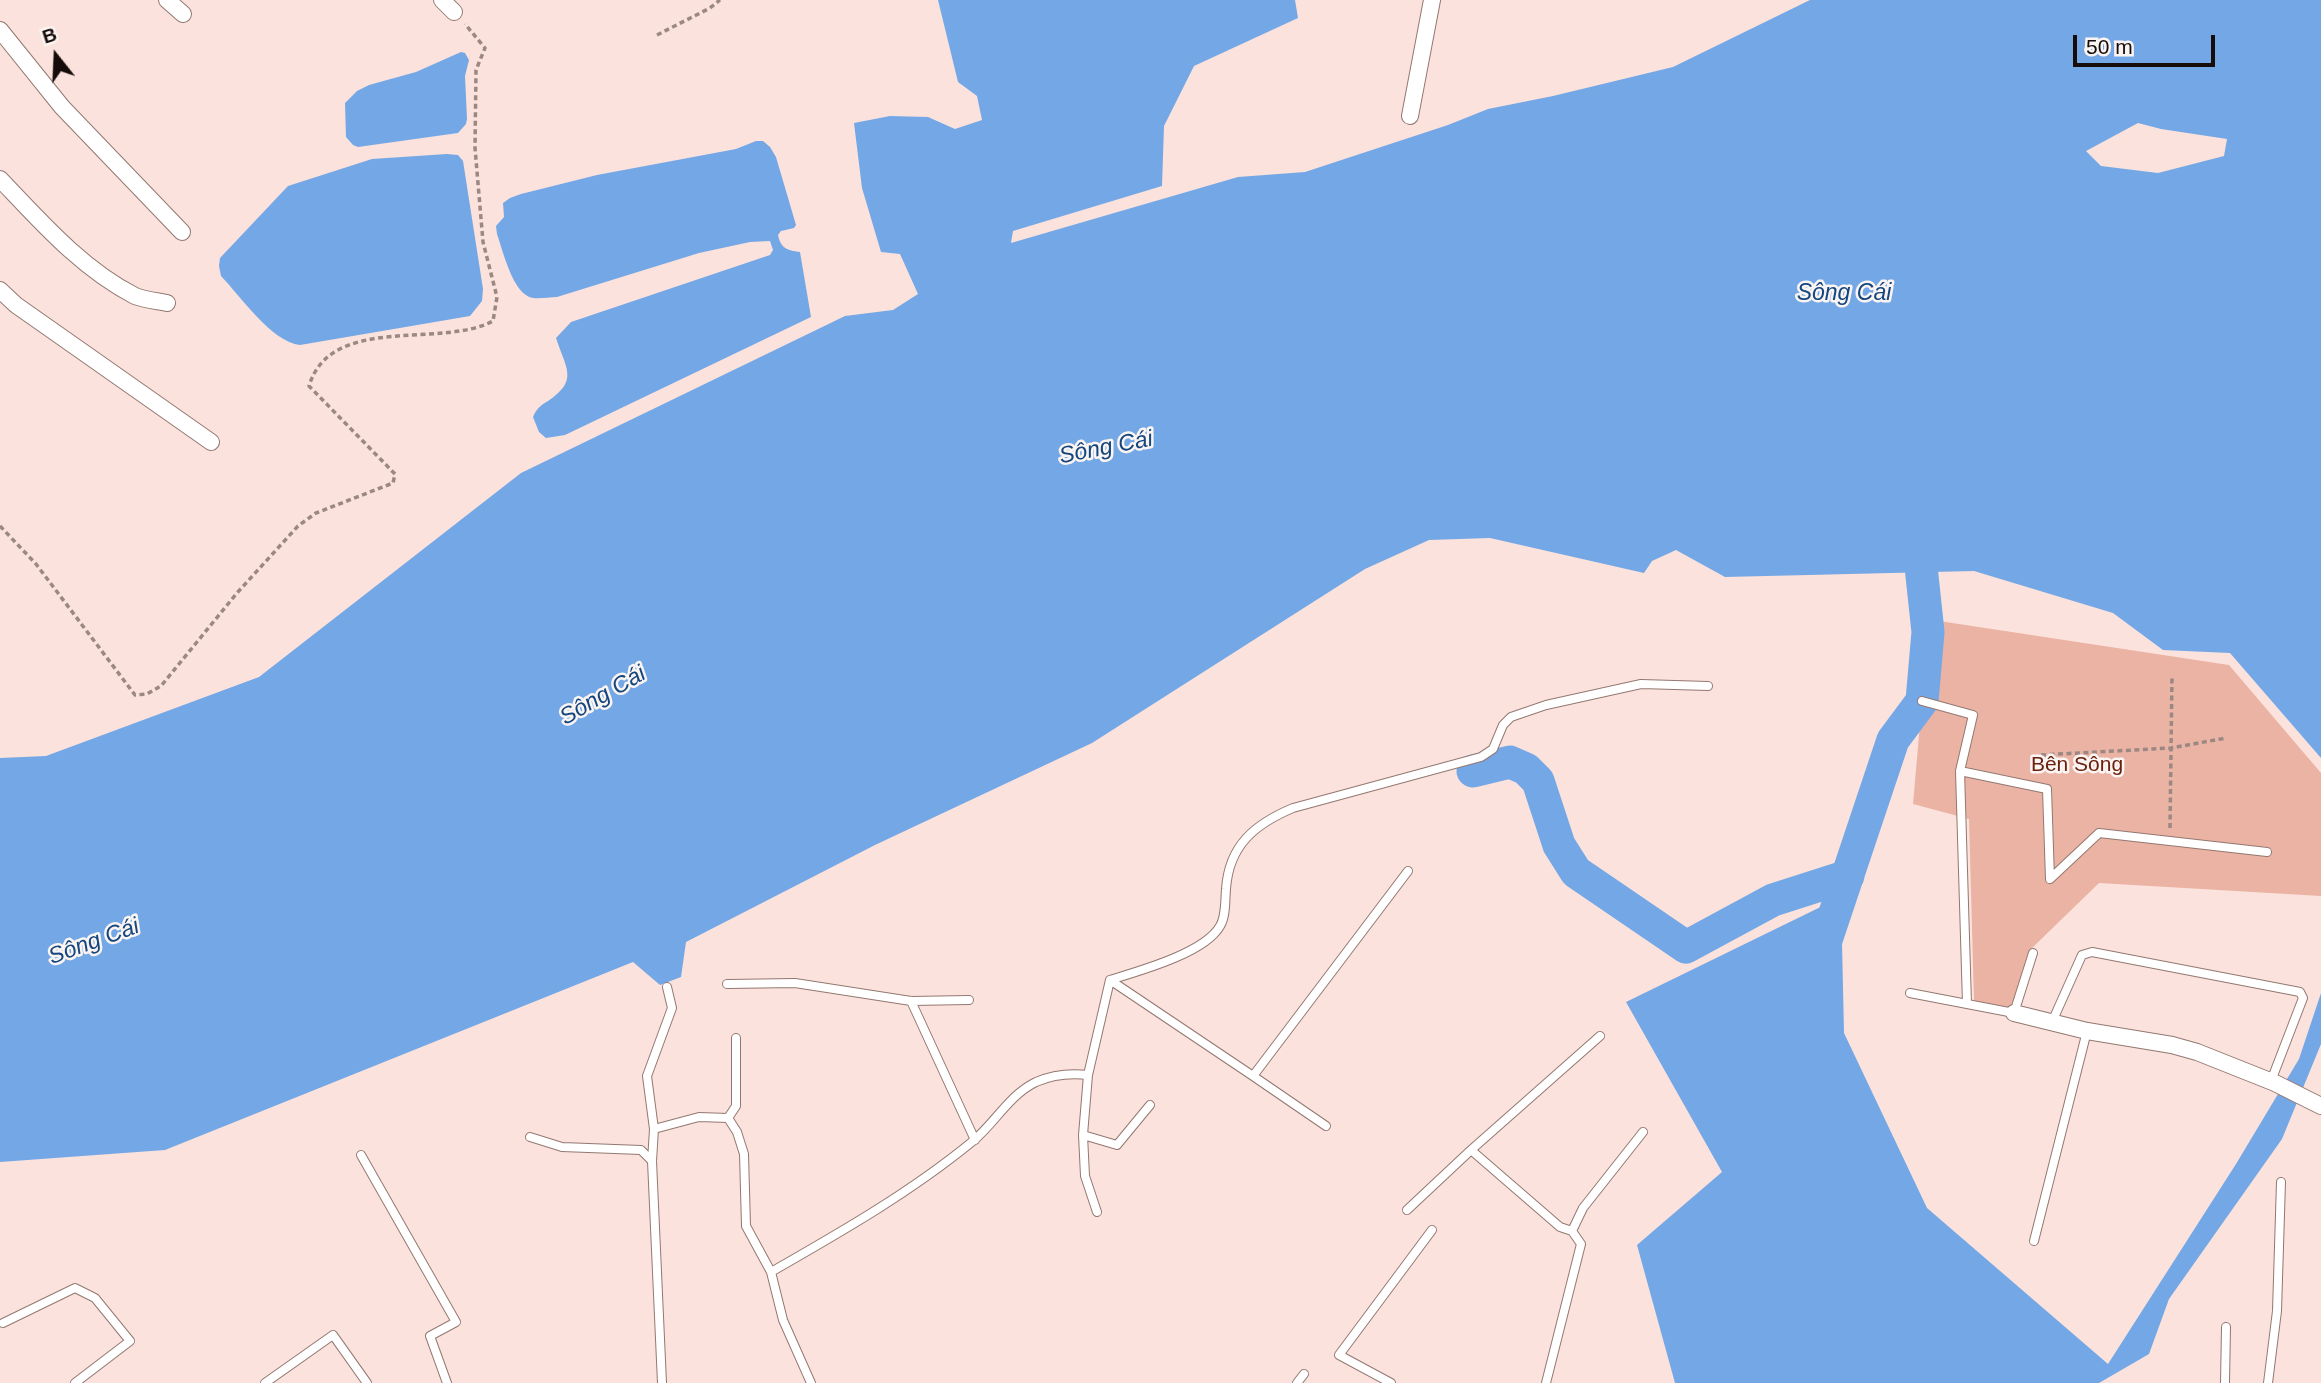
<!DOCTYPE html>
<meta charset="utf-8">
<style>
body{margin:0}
#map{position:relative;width:2321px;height:1383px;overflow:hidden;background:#fbe2dc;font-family:Arial,sans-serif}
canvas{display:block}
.north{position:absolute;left:21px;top:21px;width:70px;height:70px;-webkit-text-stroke:5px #faf4f2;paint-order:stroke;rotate:342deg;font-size:19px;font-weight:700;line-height:28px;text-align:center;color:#160c09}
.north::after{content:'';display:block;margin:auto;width:24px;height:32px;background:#160c09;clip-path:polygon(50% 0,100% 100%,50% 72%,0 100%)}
.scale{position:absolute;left:2073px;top:35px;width:142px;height:32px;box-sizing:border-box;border:4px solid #160c09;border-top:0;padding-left:9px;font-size:21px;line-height:24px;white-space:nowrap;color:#160c09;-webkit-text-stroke:5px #faf4f2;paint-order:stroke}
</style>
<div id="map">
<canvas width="2321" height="1383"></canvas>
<div class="north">B</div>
<div class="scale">50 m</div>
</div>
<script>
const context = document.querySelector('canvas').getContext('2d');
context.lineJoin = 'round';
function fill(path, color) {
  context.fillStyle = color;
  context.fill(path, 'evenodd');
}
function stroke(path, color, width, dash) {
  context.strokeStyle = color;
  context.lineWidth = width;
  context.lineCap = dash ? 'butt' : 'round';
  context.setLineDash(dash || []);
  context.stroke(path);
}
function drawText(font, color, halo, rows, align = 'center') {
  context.font = font + ' Arial,sans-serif';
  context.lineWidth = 5;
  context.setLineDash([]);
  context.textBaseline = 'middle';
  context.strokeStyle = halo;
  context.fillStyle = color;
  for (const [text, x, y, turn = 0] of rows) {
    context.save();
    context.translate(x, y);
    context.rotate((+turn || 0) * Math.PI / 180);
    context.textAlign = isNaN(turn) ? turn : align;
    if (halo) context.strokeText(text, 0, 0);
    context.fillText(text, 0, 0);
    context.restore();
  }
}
const green = new Path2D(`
 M1939,621L2229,665L2321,773V896L2099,883L2031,949L2011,1008L1974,1001L1969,819L1913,804L1922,701Z`);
const water = new Path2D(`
 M938,0H1295L1298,18L1194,66L1164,126L1162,186L1013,231L1011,243L1238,177L1305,172L1448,125L1488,109L1553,96L1673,67L1810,0H2321V758L2230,653L2163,650L2113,613L1974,571L1725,577L1676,550L1652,561L1644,573L1490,538L1429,540L1365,569L1092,743L875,845L686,942L681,977L660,985L633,962L165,1150L0,1162V758L46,756L259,677L521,473L845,316L893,310L918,294L900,254L881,252L862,188L854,123L890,116L928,117L955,129L982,120L977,96L958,82ZM2138,123L2161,129L2227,139L2224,156L2158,173L2101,166L2086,151Z
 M461,52L465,53L469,60L465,76L467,119L466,124L458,133L358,147L353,145L346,137L345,103L357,91L369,85L416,72Z
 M756,141H763L770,147L776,157L796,225L794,228L781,231L778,235C781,249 787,250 800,252L811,317L565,435L546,438L539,432L533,417C536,409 541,405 548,401C579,380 566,369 556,338L571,322L770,255L773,250L770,241L750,242L699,253L557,297C549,297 541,299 533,298C513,295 503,251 497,234L496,226L504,217L503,203L510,198L521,194L597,175L736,149Z
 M447,154L458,155L463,161L483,289L482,301L470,316L300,345C272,342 241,297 221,276L219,266L220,258L288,186L372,159Z
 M1841,897L1844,1033L1927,1208L2108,1364L2236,1164L2299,1059L2321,993V1044L2282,1139L2169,1299L2149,1354L2099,1383H1675L1637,1245L1722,1172L1626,1002Z`);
const river = new Path2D(`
 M1473,771L1510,762L1526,769L1538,781L1559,845L1576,872L1686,947L1773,900L1848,876
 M1826,940L1893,740L1922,701L1928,632L1917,529`);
const path = new Path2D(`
 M657,35L710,8L720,0
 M0,526L36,564L135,695L147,694L161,686L237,593L298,526L316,513L393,483L395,474L309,386C331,313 442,349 493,321L497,297L483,242L475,148L476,70L485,48L465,24
 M2041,755L2171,748L2226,738
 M2170,828L2172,675`);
const service = new Path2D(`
 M1922,701L1973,715L1960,771L2047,789L2050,879L2099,833L2267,852
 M1960,771L1967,1004
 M1110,980C1139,971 1205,953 1220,926C1226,917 1225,900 1226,889C1229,845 1255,824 1293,808L1481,757L1493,749L1503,725L1511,717L1546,705L1641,684L1708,686
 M1110,980L1253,1076L1408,871
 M727,984L795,983L911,1001L969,1000
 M1910,993L2014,1013L2033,953
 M911,1001L975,1140
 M2052,1022L2082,955L2092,952L2300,992L2303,998L2271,1081
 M1088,1075L1110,980
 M1253,1076L1326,1126
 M728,1118L737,1132L744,1154L746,1226L771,1272L783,1320L811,1383
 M654,1129L699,1117L728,1118L736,1106V1038
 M1083,1135L1117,1145L1150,1105
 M530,1137L562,1147L641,1150L652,1161
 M361,1155L456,1322L430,1336L447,1383
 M1407,1210L1471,1150
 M1572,1231L1560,1227L1471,1150L1600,1036
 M2034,1241L2087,1031
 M771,1272C841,1232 911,1192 973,1141C995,1123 1009,1095 1036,1082C1052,1075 1070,1073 1088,1075L1083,1135L1085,1176L1097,1212
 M3,1323L75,1288L95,1298L130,1341L75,1383
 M265,1383L333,1335L367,1383
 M662,1383L652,1161L654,1129L647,1076L672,1008L667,987
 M1297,1383L1304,1374
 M1391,1383L1339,1355L1432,1230
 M1546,1383L1581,1244L1572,1231L1583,1208L1643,1132
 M2225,1383L2226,1327
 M2268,1383L2277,1311L2281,1182`);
const minor = new Path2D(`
 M167,0L183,14
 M442,0L454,12
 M0,30L62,107L182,232
 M1410,116L1432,0
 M0,179C40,221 82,269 135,296C145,300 157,301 167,303
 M0,290L16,305L211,442
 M2014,1013L2087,1031L2172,1045L2197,1052L2275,1083L2321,1106`);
const parkNames = [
 ["Bên Sông",2077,765]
];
const waterNames = [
 ["Sông Cái",1844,294],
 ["Sông Cái",1106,448,-11],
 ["Sông Cái",603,696,-30],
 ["Sông Cái",94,942,-20]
];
fill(green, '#ebb3a4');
fill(water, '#74a7e5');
stroke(river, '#74a7e5', 33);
stroke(service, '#937871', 10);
stroke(minor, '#937871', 18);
stroke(path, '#9b8883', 3.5, [5, 3.5]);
stroke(service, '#fff', 8);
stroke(minor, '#fff', 16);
drawText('21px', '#6a210d', '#faf4f2', parkNames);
drawText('italic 23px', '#14467f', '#faf4f2', waterNames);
</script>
